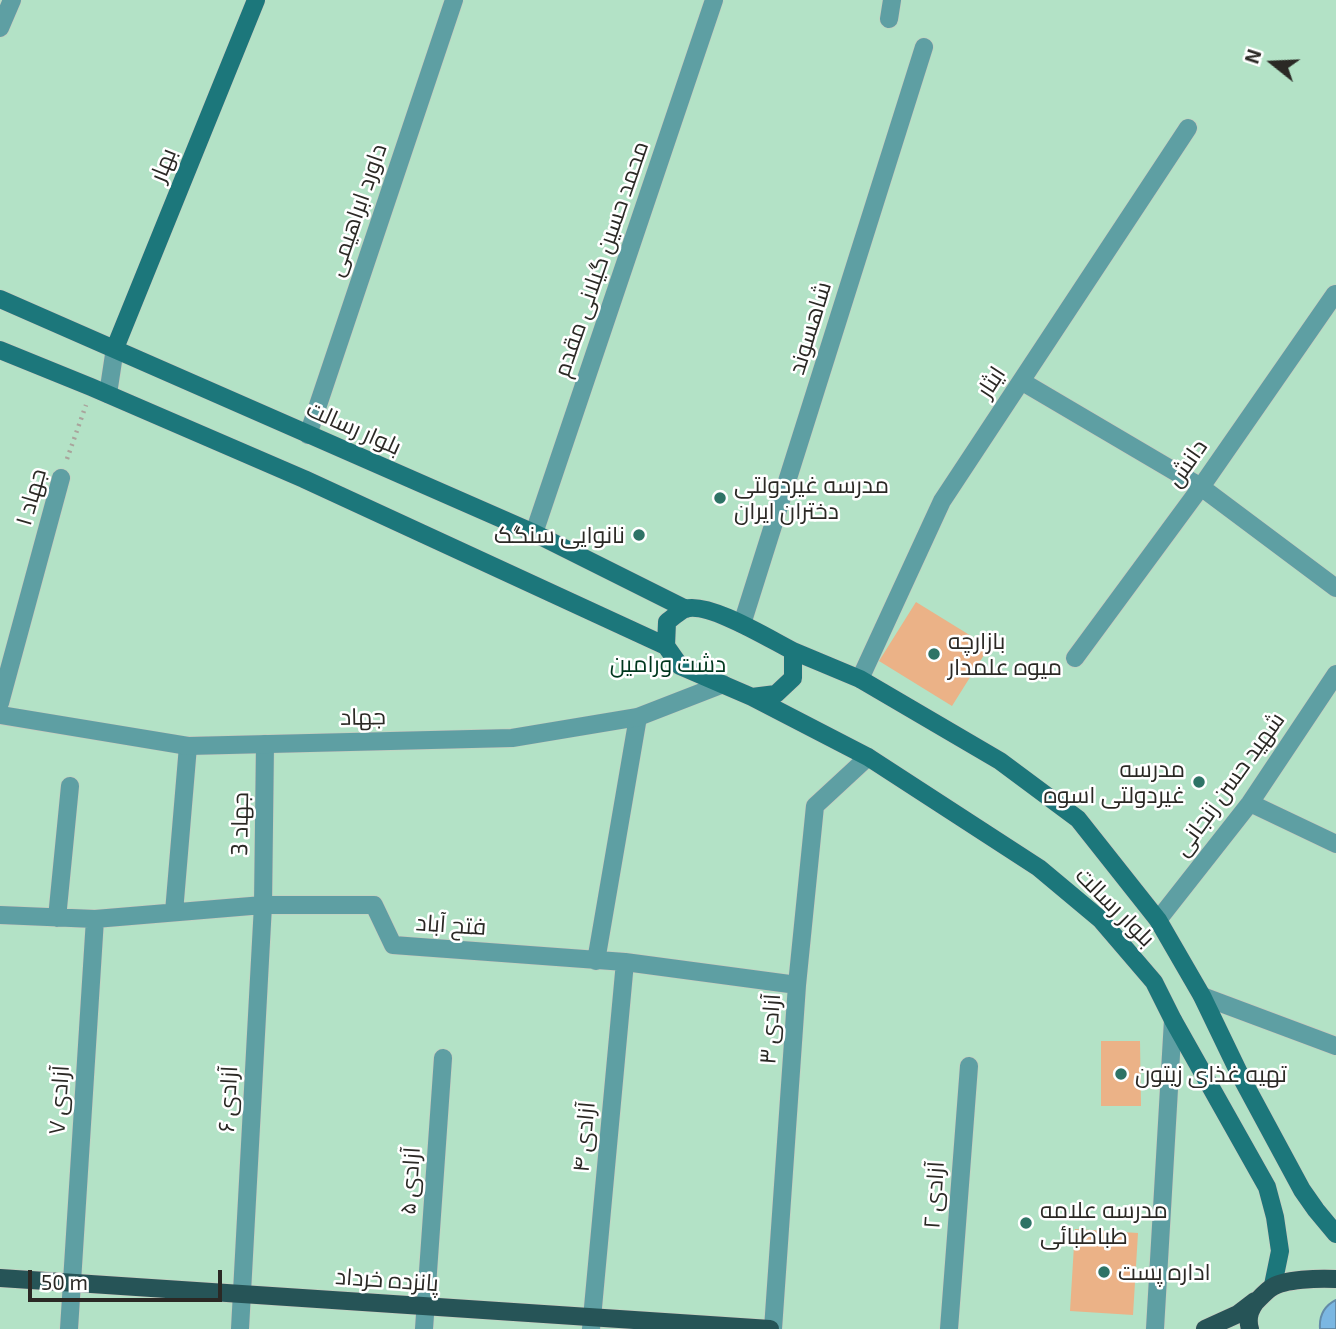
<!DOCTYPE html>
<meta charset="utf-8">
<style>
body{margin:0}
#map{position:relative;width:1336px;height:1329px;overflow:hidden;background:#f0e9df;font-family:"Exo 2",sans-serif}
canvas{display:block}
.north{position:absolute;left:1238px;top:28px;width:70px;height:70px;-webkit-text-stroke:5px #fff;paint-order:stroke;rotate:288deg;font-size:19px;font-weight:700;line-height:28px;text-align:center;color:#2b2925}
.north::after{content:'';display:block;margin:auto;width:24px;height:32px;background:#2b2925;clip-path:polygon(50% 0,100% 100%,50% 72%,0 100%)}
.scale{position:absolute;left:28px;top:1270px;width:194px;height:32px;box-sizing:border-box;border:4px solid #2b2925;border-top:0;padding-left:9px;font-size:21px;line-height:24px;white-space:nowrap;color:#2b2925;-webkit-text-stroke:5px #fff;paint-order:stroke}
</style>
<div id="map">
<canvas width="1336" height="1329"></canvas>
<div class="north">N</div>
<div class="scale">50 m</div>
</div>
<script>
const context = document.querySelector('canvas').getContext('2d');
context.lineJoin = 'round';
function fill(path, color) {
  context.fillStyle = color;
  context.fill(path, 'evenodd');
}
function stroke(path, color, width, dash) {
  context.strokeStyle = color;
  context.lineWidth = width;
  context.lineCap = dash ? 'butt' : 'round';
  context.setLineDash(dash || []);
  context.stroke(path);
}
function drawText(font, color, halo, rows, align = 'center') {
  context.font = font + ' "Exo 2",Cairo,sans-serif';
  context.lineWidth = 5;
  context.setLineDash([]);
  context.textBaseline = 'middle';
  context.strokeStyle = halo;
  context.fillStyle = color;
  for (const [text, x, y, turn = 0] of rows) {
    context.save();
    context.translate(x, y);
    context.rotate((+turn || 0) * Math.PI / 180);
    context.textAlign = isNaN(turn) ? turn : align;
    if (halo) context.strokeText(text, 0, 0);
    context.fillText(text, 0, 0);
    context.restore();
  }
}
const green = new Path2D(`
 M0,0H1336V1329H0Z`);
const water = new Path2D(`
 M1336,1300V1329H1320C1319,1316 1324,1306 1336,1300Z`);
const building = new Path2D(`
 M916,602L989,647L952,706L879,661Z
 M1101,1041H1140L1141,1106H1101Z
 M1075,1229L1138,1233L1133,1315L1070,1311Z`);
const path = new Path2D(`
 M67,459L86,405`);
const minor = new Path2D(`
 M889,19L892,0
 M0,28L12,0
 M1021,381L1201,487L1336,588
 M308,435L454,0
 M534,533L714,0
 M742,624L924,47
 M1075,658L1201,487L1335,294L1336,296
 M860,679L942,501L1188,128
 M0,703L61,478
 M1250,803L1336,844
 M174,912L188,746
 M0,915L95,919L263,905H374L393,945L625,962L797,985
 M57,918L70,786
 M1158,920L1250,803L1336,674
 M596,961L638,717
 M1202,996L1336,1046
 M69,1329L95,919
 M240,1329L263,905L265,744
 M424,1329L443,1058
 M591,1329L625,962
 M773,1329L797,985L815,806L868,757
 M949,1329L969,1066
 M1155,1329L1173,1020`);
const tertiary = new Path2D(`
 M108,394L115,348
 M0,715L188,746L512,738L638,717L723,684`);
const secondary = new Path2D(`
 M0,299L534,533L686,609
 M115,348L256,0
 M0,350L91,387L304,479L666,646
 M793,651L860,679L1000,761L1078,819L1158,920L1202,996L1241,1077L1302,1190L1316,1210L1336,1234
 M752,697L776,694L793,678V651C771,640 708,601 685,609C680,611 672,618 667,622L666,646L680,666L752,697L868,757L1039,868L1100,919L1154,982L1173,1020L1267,1187L1275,1217L1280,1251L1273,1285`);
const primary = new Path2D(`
 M0,1278L770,1329
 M1205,1329L1238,1314L1255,1301
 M1250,1329C1247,1319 1249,1311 1255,1303C1260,1298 1265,1292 1271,1288C1283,1279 1320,1278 1336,1279`);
const markers = [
 [720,498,7,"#2e7366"],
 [639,535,7,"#2e7366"],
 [934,654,7,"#2e7366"],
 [1199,782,7,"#2e7366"],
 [1121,1074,7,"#2e7366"],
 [1026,1223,7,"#2e7366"],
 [1104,1272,7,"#2e7366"]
];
const streetNames = [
 ["بهار",163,165,-68],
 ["داورد ابراهیمی",357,210,-71],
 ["محمد حسین گیلانی مقدم",601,259,-71],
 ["شاهسوند",810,328,-73],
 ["ایثار",991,382,-57],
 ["بلوار رسالت",354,428,24],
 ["دانش",1187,463,-55],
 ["جهاد ۱",31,497,-74],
 ["جهاد",363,717,-1],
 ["شهید حسن زنجانی",1229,784,-54],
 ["جهاد 3",240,824,-89],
 ["بلوار رسالت",1115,907,45],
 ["فتح آباد",451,925,4],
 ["آزادی ۳",770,1029,-86],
 ["آزادی ۶",228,1099,-87],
 ["آزادی ۷",59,1100,-86],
 ["آزادی ۴",584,1137,-85],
 ["آزادی ۵",410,1181,-86],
 ["آزادی ۲",934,1195,-86],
 ["پانزده خرداد",387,1280,4]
];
const poiNames = [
 ["مدرسه غیردولتی",734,485],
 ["دختران ایران",734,511],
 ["نانوایی سنگک",625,535,"right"],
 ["بازارچه",948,641],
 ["میوه علمدار",948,667],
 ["مدرسه",1185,769,"right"],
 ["غیردولتی اسوه",1185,795,"right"],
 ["تهیه غذای زیتون",1135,1074],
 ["مدرسه علامه",1040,1210],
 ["طباطبائی",1040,1236],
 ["اداره پست",1118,1272]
];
const parkNames = [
 ["دشت ورامین",668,664]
];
fill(green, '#b3e2c6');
fill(water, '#7bb7e2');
stroke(water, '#638ca9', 2);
fill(building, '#ebb287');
stroke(minor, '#cdc6be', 19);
stroke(tertiary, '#cdc6be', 19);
stroke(secondary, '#cdc6be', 19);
stroke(primary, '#cdc6be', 19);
stroke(path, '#a9a49c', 4.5, [2, 5]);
stroke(minor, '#5e9fa3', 18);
stroke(tertiary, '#5e9fa3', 18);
stroke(secondary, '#1c777b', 18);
stroke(primary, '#265457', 18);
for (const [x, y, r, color] of markers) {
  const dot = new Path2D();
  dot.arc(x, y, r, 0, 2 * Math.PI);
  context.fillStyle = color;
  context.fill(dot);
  stroke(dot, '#fff', 2.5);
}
drawText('23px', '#2b2925', '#fff', streetNames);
drawText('23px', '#2b2925', '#fff', poiNames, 'left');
drawText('23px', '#00371e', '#fff', parkNames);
</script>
